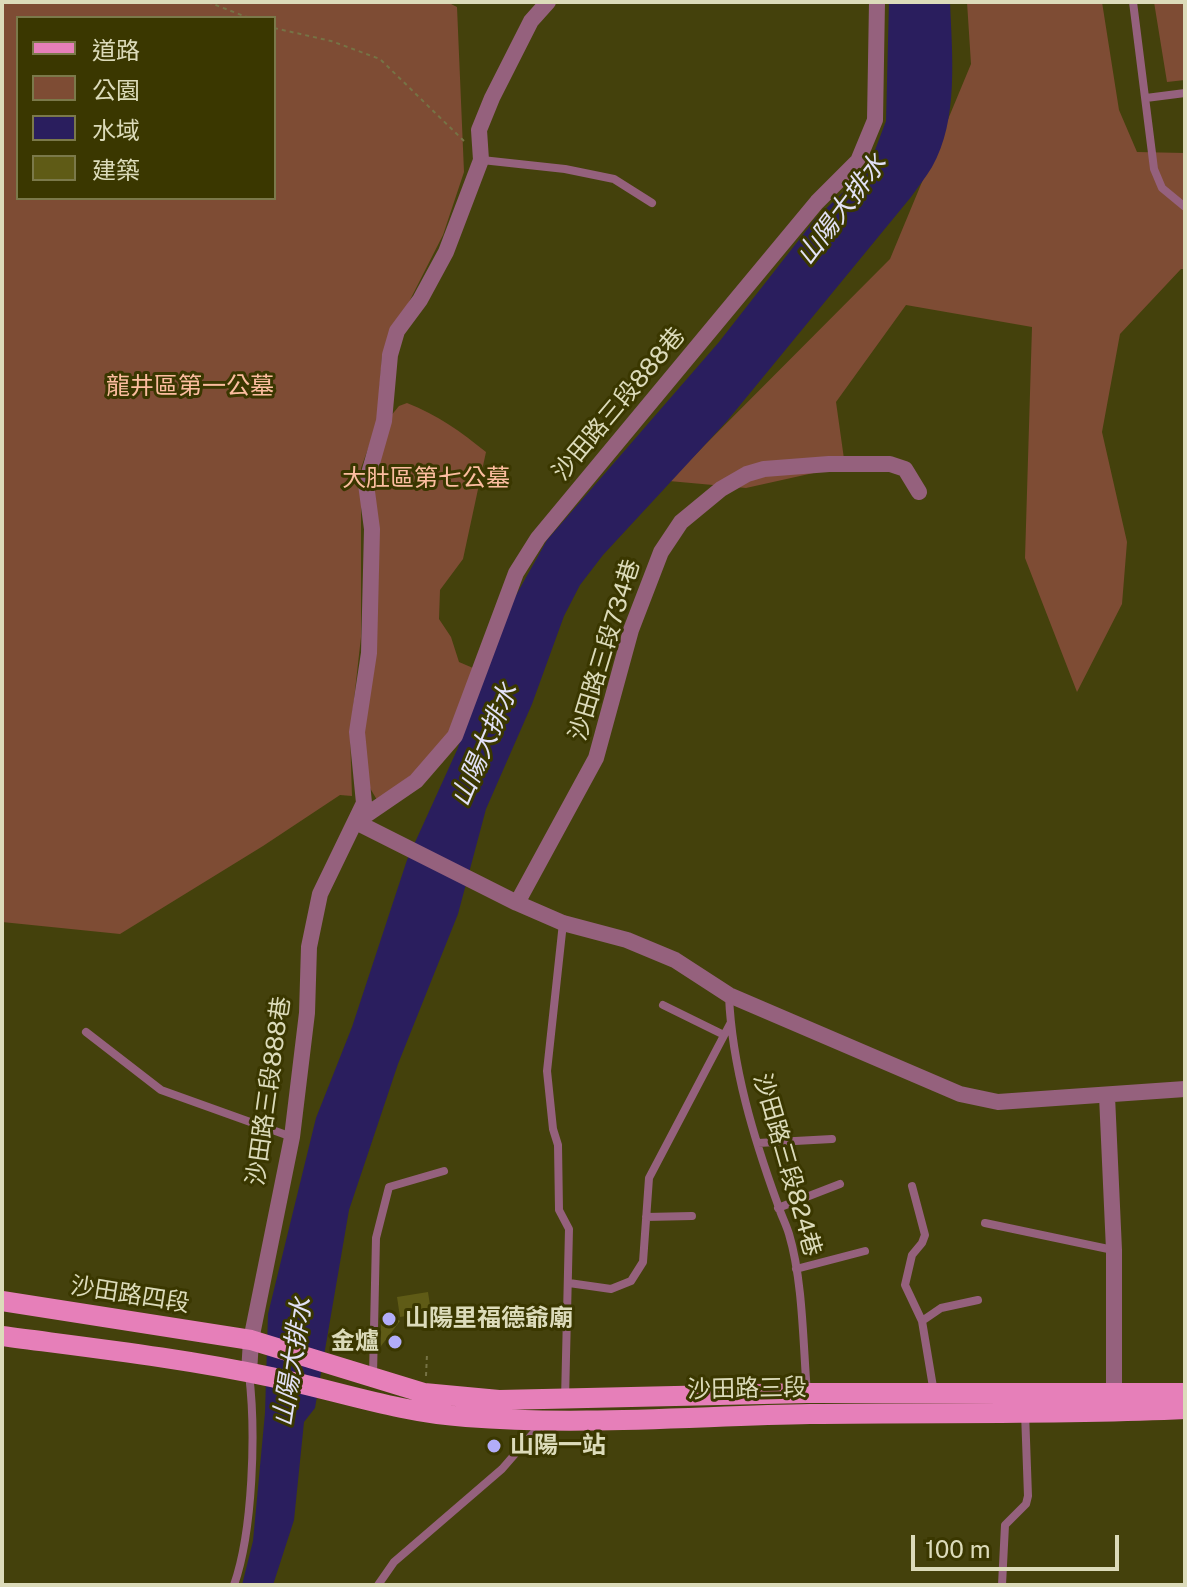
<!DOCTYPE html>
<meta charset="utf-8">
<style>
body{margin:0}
#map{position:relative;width:1187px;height:1587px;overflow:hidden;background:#44410c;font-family:"Public Sans","Noto Sans TC",sans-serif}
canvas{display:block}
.frame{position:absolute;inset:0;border:4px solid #dcdbba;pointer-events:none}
.legend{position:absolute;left:16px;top:16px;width:260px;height:184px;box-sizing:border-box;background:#3a3700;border:2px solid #7b794a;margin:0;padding:10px 14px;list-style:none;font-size:24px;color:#dcdbba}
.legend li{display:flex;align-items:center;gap:16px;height:40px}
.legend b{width:40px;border:2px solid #7b794a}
.scale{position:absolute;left:911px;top:1535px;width:208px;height:36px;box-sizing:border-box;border:4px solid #dcdbba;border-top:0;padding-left:10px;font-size:24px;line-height:28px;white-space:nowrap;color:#dcdbba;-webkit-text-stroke:6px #3a3700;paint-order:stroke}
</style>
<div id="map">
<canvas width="1187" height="1587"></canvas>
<div class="frame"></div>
<ul class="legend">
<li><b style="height:10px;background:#e67fb9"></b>道路</li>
<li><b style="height:22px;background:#7e4c34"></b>公園</li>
<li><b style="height:22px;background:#2a1e5e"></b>水域</li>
<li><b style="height:22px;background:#5f5b16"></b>建築</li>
</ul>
<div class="scale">100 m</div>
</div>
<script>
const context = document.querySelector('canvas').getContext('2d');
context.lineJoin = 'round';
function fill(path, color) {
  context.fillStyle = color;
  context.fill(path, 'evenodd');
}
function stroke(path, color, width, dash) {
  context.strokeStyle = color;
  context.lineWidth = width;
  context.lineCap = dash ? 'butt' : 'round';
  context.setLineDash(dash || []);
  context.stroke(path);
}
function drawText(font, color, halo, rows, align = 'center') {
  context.font = font + ' "Public Sans","Noto Sans TC",sans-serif';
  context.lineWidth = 6;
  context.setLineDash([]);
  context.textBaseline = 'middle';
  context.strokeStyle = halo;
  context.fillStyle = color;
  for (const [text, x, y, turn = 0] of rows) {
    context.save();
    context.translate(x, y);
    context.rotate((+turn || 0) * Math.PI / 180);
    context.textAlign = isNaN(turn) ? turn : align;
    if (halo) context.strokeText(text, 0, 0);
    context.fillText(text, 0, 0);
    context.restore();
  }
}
const green = new Path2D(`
 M2,2H447L457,7L464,172L443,235L382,355L377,424L361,468V637L350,735L352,796L340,795L263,846L120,934L2,922ZM18,18H274V198H18Z
 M967,2H1102L1119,110L1137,152L1185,153V269H1181L1120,334L1102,432L1127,542L1122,604L1077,692L1025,558L1032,327L906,305L836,402L845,466L746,488L669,481L890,259L971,64Z
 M1154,2H1185V80L1167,82Z
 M407,403C438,415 461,432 486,452L463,559L440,590L439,619L451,637L459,662L473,668L448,735L423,767L377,800L370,788L364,748L371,470L390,417L399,406Z`);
const water = new Path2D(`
 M889,2H950C952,54 959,120 932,167C926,177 918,187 911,197L727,421L603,555L580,585L564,616L532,704L486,809L458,914L398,1064L349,1210L315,1408L304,1422L294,1520L273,1585H242L253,1541L265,1413L268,1314L316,1118L352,1027L407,860L457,750L506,613L547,540L719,342L816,218L858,178L872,158L886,121Z`);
const building = new Path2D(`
 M428,1292L431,1312L400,1317L397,1297Z
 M385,1310L400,1321L381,1346V1315Z`);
const path = new Path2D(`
 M208,2L249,18
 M274,28L331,41L380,59L464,141
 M426,1376L427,1354`);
const service = new Path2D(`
 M1133,2L1154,169L1162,188L1185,207
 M1146,98L1185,93
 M482,160L565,169L614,179L652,203
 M563,923L547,1071L553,1129L558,1145L559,1210L569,1229L565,1400
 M729,996C732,1067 754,1139 778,1205C781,1215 786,1224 789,1234C803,1281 803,1344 807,1393
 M663,1005L724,1035
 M86,1032L161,1090L292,1137
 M758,1143L832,1139
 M912,1186L925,1235L922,1243L912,1255L905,1285L922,1321L934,1393
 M778,1208L840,1184
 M646,1217L692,1216
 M985,1223L1113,1250
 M796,1269L865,1251
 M569,1283L611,1289L631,1281L643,1262L649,1178L730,1024
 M922,1321L941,1308L978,1300
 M373,1375L376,1238L389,1187L444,1171
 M234,1585C253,1531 256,1431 249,1374
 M378,1585L394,1562L502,1469L542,1423
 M1002,1585L1005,1525L1026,1504L1028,1496L1025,1412`);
const minor = new Path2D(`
 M356,822L416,781L455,736L516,573L538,538L817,202L858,161L875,120L877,2
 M356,822L517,903L563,923L627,940L675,960L729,995L960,1094L998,1102L1185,1089
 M517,903L596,758L631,630L661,552L681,522L721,489L747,474L764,469L829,464H890L905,469L919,492
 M1107,1096L1114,1250V1403
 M249,1373L251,1340L292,1137L307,1013L309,947L320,894L364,803L357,732L369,653L372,529L366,484L384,421L390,355L397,331L420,300L446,252L481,160L479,130L492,98L531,21L548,2`);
const primary = new Path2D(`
 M2,1301L251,1340L424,1393L499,1400L807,1393H1185
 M2,1336C92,1348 182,1358 271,1377C335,1390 400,1413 466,1417C580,1426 696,1416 810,1414C935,1412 1060,1415 1185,1409`);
const markers = [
 [389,1319,8,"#b2adf9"],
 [395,1342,8,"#b2adf9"],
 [494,1446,8,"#b2adf9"]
];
const parkNames = [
 ["龍井區第一公墓",190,387],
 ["大肚區第七公墓",426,479]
];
const streetNames = [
 ["沙田路三段888巷",619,404,-50],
 ["沙田路三段734巷",605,650,-73],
 ["沙田路三段888巷",269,1091,-82],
 ["沙田路三段824巷",787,1165,74],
 ["沙田路四段",130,1295,9],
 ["沙田路三段",747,1389,-1]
];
const poiNames = [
 ["山陽里福德爺廟",405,1319],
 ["金爐",379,1342,"right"],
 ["山陽一站",510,1446]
];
const waterNames = [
 ["山陽大排水",842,210,-53],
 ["山陽大排水",485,745,-67],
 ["山陽大排水",293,1362,-81]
];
fill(green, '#7e4c34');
fill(water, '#2a1e5e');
fill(building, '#5f5b16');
stroke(path, '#767345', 2, [4, 4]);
stroke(service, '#95617d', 8);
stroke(minor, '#95617d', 16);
stroke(primary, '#e67fb9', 20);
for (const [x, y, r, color] of markers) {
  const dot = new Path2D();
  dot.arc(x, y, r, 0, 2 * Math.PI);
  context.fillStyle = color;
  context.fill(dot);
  stroke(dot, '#3a3700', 3);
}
drawText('24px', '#fcbd9f', '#3a3700', parkNames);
drawText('24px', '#dcdbba', '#3a3700', streetNames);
drawText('bold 24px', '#dcdbba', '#3a3700', poiNames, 'left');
drawText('italic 26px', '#e2e1f6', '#3a3700', waterNames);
</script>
